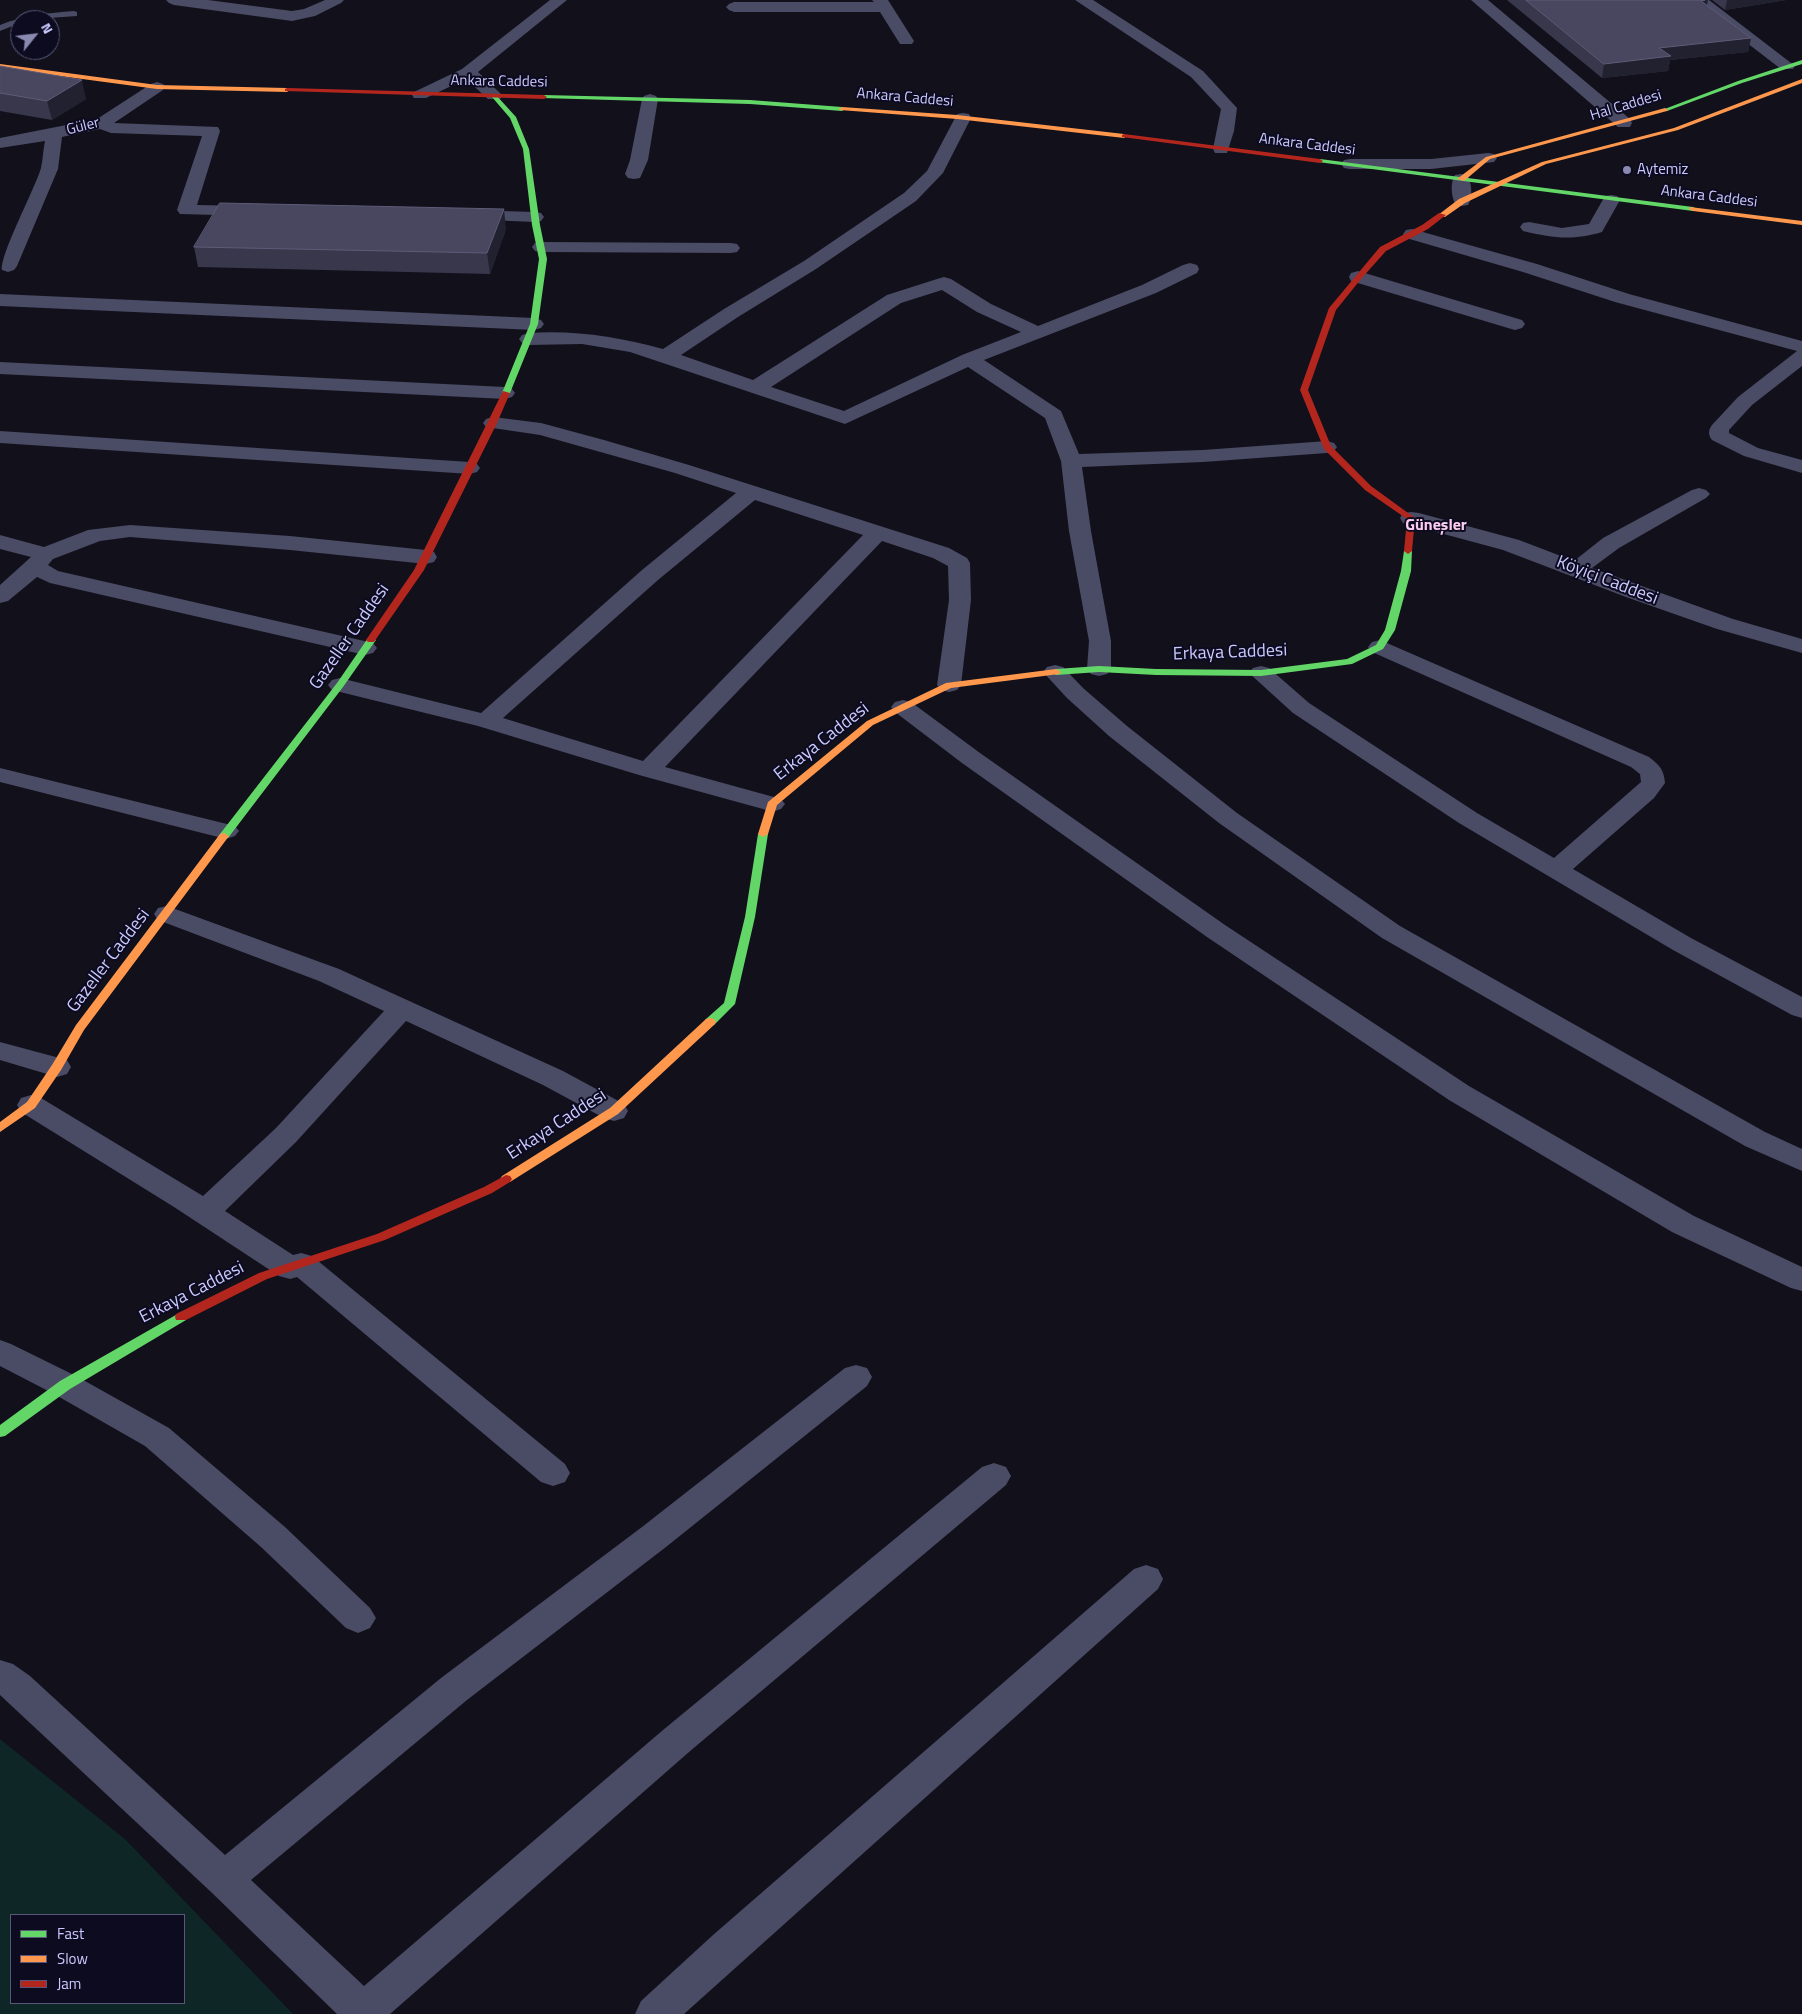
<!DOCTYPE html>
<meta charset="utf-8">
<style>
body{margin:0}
#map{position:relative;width:1802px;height:2014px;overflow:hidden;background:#11101b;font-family:"Titillium Web",sans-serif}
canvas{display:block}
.legend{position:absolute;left:10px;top:1914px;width:175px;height:90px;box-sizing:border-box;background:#0d0b20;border:1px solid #595779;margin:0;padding:6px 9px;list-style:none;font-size:15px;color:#cbcaff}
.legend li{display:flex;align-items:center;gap:10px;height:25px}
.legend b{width:25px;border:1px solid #595779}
.north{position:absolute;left:10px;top:10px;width:50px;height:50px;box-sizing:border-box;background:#0d0b20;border:1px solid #595779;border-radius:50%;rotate:61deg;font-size:14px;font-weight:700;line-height:20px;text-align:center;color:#cbcaff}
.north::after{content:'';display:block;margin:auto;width:18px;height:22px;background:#8a89af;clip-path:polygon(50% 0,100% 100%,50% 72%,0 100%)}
</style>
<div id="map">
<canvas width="1802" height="2014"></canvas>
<ul class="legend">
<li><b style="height:6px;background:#63d668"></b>Fast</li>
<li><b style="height:6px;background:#ff974d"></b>Slow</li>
<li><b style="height:6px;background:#b3261e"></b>Jam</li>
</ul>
<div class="north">N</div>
</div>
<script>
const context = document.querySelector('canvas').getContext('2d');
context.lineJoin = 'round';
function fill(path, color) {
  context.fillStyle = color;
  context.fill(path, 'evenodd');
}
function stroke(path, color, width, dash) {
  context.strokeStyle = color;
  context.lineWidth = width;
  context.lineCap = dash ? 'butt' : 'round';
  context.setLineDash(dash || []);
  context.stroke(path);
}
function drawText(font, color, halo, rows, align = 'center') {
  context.font = font + ' "Titillium Web",sans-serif';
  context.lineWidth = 4;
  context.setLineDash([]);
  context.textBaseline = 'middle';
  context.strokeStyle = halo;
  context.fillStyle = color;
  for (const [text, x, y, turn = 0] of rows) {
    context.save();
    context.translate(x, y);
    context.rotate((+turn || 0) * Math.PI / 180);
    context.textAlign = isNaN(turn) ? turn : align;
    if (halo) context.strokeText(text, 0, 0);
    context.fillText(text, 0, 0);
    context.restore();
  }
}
const green = new Path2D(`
 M0,1739L126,1840L293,2014H0ZM11,1915H184V2003H11Z`);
const lane = new Path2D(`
 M74,11L77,12V16L20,20V23L0,31V25C25,15 48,13 74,11Z`);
const street = new Path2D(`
 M166,0H208L292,11L304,9L325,0H344L341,3L315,16L292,21L174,5L169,3Z
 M550,0H567L478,72L500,93L502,96L500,99H488L466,79L426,98H414L412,95L414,92L462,69Z
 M872,0H888L914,41L912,44H900L880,12H734L729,10L726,7L729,4L734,2H874Z
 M1075,0H1093L1203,71L1237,108L1234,131L1227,153H1215L1213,149L1221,109L1191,77Z
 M1471,0H1488L1630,119L1632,123L1630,127H1618Z
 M1691,0H1709L1795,66L1793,69H1781Z
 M157,82L163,84L165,87L163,90L114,123L218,127L220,131L197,205L253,206L259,207L262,211L259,215L253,216L180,214L177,210L202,136L111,133L100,129L62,137L58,169L17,266L14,270L8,272L2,270C0,254 35,189 41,168C43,159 43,150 45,141L0,148V138L97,119L151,84Z
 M650,94L656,96L658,99L648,160L640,178L634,179L628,178L625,174L630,160L642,99L644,96Z
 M963,113L969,114L971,118L943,173L916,201L816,269L738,317L681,355L753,380L887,295L937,279L944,277L951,279L991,304L1038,326L1142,285L1183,265L1190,263L1197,265L1199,269L1197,273L1156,293L984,360L1061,411L1079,454L1203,450L1327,441L1334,443L1337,447L1334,451L1327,453L1203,462L1082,467L1091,531L1111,641V669L1107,674L1099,676L1091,674L1087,669L1089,641L1069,531L1061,461L1045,418L968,367L845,424L630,352L582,344L529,345L522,343L519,339L522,335L529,333C576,330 618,337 663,349L724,309L804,261L904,193L927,171L955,118L957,114ZM942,290L977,312L1021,332L962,355L844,411L771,387L901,303Z
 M1488,153L1494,154L1497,158L1494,162L1431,169H1350L1344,168L1341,164L1344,160L1350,159H1431Z
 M1461,174L1467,175C1472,182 1473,198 1468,205L1462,206L1456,205C1451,198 1450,182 1455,175Z
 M1611,195L1617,196L1620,200L1602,232C1572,241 1553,238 1523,231L1520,227L1523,223L1529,222L1562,228L1589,224L1605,196Z
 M468,210L535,212L541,213L544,217L541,221L535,222L462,219L459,215L462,211Z
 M1412,229L1537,264L1629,294L1802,341V366L1752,405L1729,430V433L1758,448L1802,460V473L1744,456L1712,440C1708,435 1708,430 1712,425L1738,397L1797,351L1615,302L1523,272L1406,238L1403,234L1406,230Z
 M541,242L731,243L737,244L740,248L737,252L731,253L541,252L535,251L532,247L535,243Z
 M1358,271L1522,320L1525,324L1522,328L1515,330L1508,328L1351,281L1349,277L1351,273Z
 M0,294L534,318L541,320L544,324L541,328L534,330L0,306Z
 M0,362L505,387L512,389L515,393L512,397L505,399L0,374Z
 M493,417L541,423L604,440L689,465L949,548L967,558L970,563L971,600L961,685L957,690L949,692L941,690L937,685L949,600L948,566L933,558L882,541L665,767L781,799L785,804L781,809L772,812L763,809L639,775L478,726L332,690L328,685L332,680L340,678L481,713L642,570L736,493L675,473L540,435L486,427L483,423L486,419ZM755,500L863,535L643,761L503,718L658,580Z
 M0,431L470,462L477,464L480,468L477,472L470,474L0,443Z
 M1699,488L1706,490L1710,494L1706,498L1619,548L1592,568L1733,619L1802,639V653L1717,629L1626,597L1503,550L1403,523L1400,518L1403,513L1411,512L1419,513L1519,540L1574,561L1603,538L1692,490Z
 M130,525L290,536L426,550L434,552L437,557L434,562L426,564L290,550L130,537L100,541L53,559L48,565L58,571L373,643L377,648L373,653L365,655L50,583L37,577L8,601L0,603V585L31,557L0,549V535L44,547L88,530Z
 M1380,640L1649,757C1659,765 1664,769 1665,783L1654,798L1573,869L1691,938L1802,997V1018L1792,1015L1673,950L1459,823L1293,713L1249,673L1253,668L1261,666L1269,668L1309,703L1477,813L1554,858L1641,782L1640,774L1631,767L1372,652L1368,647L1372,642Z
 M1055,665L1063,667L1083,688L1127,726L1237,813L1400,926L1765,1132L1802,1149V1171L1745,1146L1382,938L1219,823L1109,736L1067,698L1043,672L1047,667Z
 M903,700L911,702L980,753L1225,925L1469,1086L1694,1216L1802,1267V1291L1791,1288L1672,1232L1449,1100L1207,937L962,763L895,712L891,707L895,702Z
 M0,768L235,826L239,831L235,836L226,839L0,782Z
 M167,906L339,969L563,1071L624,1104L628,1111L624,1118L614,1121L604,1118L543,1085L406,1021L296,1142L225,1211L293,1255L301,1253L312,1256L565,1464L570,1473L565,1482L553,1486L541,1482L297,1277L290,1279L279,1276L174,1207L21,1112L17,1105L21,1098L31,1095L41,1098L203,1196L276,1128L384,1011L319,981L158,920L154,914L158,908Z
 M0,1042L67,1060L71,1067L67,1074L57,1077L0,1060Z
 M0,1340L11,1344L76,1376L169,1428L285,1527L370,1608L376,1618L370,1628L358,1633L346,1628L261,1547L145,1446L54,1394L0,1366Z
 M856,1365L867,1368L872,1377L867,1386L666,1547L467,1700L251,1880L364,1986L663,1730L982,1467L994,1463L1006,1467L1011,1476L1006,1485L689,1752L390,2014H337L210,1891L0,1695V1660L13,1664L30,1676L225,1855L441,1678L642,1527L845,1368Z
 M1146,1565L1158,1569L1163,1579L1158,1589L684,2014H635L641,2001L713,1935L1134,1569Z`);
const fast = new Path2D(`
 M1802,60V64L1742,83L1667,111L1662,110L1738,81Z
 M492,95H496L516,117L529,149L540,225L547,259L538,324L510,393L506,395L502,393L530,324L539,259L532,225L523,149L510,118L492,97Z
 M544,95L750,100L842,107L845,109L842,111L750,104L542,98L541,97Z
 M1320,159L1693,207L1697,209L1693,211L1318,162V160Z
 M1408,548L1412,551L1411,571L1395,630L1383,649L1352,664L1261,676L1156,675L1099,672L1056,675L1051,672L1056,669L1099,666L1156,669L1261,670L1347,659L1376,645L1385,630L1401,571L1404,551Z
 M371,637L376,640L343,687L228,838H220L219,836L220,834L337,683L368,638Z
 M763,831L768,834L755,917L735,1004L714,1025H706L704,1022L706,1019L724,1003L745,917L758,834Z
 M181,1312L186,1314L187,1317L186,1320L70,1389L5,1436L0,1437V1425L60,1381Z`);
const slow = new Path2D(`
 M0,64L157,85L287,88L290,90L287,92L157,89L0,68Z
 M1802,79V83L1678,130L1546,164L1465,203L1445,217L1438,215L1459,199L1542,162L1674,128Z
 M842,107L957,115L1124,134L1127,136L1124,138L957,119L840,110L839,109Z
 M1665,108L1668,110L1667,111L1490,159L1464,181L1457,179L1486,157Z
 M1690,207L1802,221V225L1693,211L1689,209Z
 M1056,669L1061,672L1059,674L951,688L873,725L777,805L768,834L763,837L758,834L768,802L867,721L946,683Z
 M224,833L229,836L84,1030L61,1070L35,1108L0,1132V1122L27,1102L52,1065L76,1025L220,834Z
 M710,1018L714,1019L716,1022L714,1025L618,1114L510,1182H502L500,1179L502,1176L610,1108L706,1019Z`);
const jam = new Path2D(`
 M287,88L544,95L547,97L544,99L285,91V89Z
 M1124,134L1320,159L1323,161L1320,163L1122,137V135Z
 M1439,213L1446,215L1428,229L1386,251L1361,279L1336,310L1308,390L1331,446L1371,486L1415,518L1412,551L1408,554L1404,551L1407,519L1365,490L1324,449L1300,390L1329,308L1380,247L1422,225Z
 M503,391L510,393L497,423L424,570L374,642H368L366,640L414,570Z
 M506,1175L510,1176L512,1179L510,1182L492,1193L385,1240L267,1279L186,1320H176L175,1317L176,1314L259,1273L377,1234L484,1187Z`);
const wall = new Path2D(`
 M1507,0H1708L1707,5L1751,38L1748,52L1670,60L1668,71L1602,78Z
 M1712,0H1786L1725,10Z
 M0,66L86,99L52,120L0,111Z
 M506,229L490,274L198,267L194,247Z`);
const shadedWall = new Path2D(`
 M1708,0L1705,13L1701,1Z
 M1727,0H1786L1725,10Z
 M1751,38L1748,52L1670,60L1668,71L1602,78L1604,64L1659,48Z
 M82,80L86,99L52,120L47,101Z
 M504,209L506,229L490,274L487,253Z`);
const building = new Path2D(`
 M1526,0H1705L1701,1L1751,38L1659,48L1671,56L1604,64Z
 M0,66L82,80L47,101L0,93Z
 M220,203L504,209L487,253L194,247Z`);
const markers = [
 [1627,170,5,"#8a89af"]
];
const farStreetnames = [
 ["Ankara Caddesi",499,82,1],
 ["Ankara Caddesi",905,98,5],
 ["Hal Caddesi",1626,106,-17],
 ["Güler",83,127,-14],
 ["Ankara Caddesi",1307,145,7],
 ["Ankara Caddesi",1709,197,7]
];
const farPoinames = [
 ["Aytemiz",1637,170]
];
const farQuarternames = [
 ["Güneşler",1436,526]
];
const streetNames = [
 ["Köyiçi Caddesi",1607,581,21],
 ["Gazeller Caddesi",350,637,-55],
 ["Erkaya Caddesi",1230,653,-2],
 ["Erkaya Caddesi",822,742,-38],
 ["Gazeller Caddesi",109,961,-53],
 ["Erkaya Caddesi",557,1125,-33],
 ["Erkaya Caddesi",192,1293,-27]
];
fill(green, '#0e2625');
fill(lane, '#4a4b64');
fill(street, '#4a4b64');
fill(fast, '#63d668');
fill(slow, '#ff974d');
fill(jam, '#b3261e');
fill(wall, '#39374c');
fill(shadedWall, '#222130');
fill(building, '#49475f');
stroke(building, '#5d5b78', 1);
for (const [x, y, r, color] of markers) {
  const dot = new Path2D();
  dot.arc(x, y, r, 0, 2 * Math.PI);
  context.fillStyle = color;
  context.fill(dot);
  stroke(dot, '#0d0b20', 2);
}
drawText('15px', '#cbcaff', '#0d0b20', farStreetnames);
drawText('15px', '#cbcaff', '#0d0b20', farPoinames, 'left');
drawText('bold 16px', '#ffccf1', '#0d0b20', farQuarternames);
drawText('18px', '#cbcaff', '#0d0b20', streetNames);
</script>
